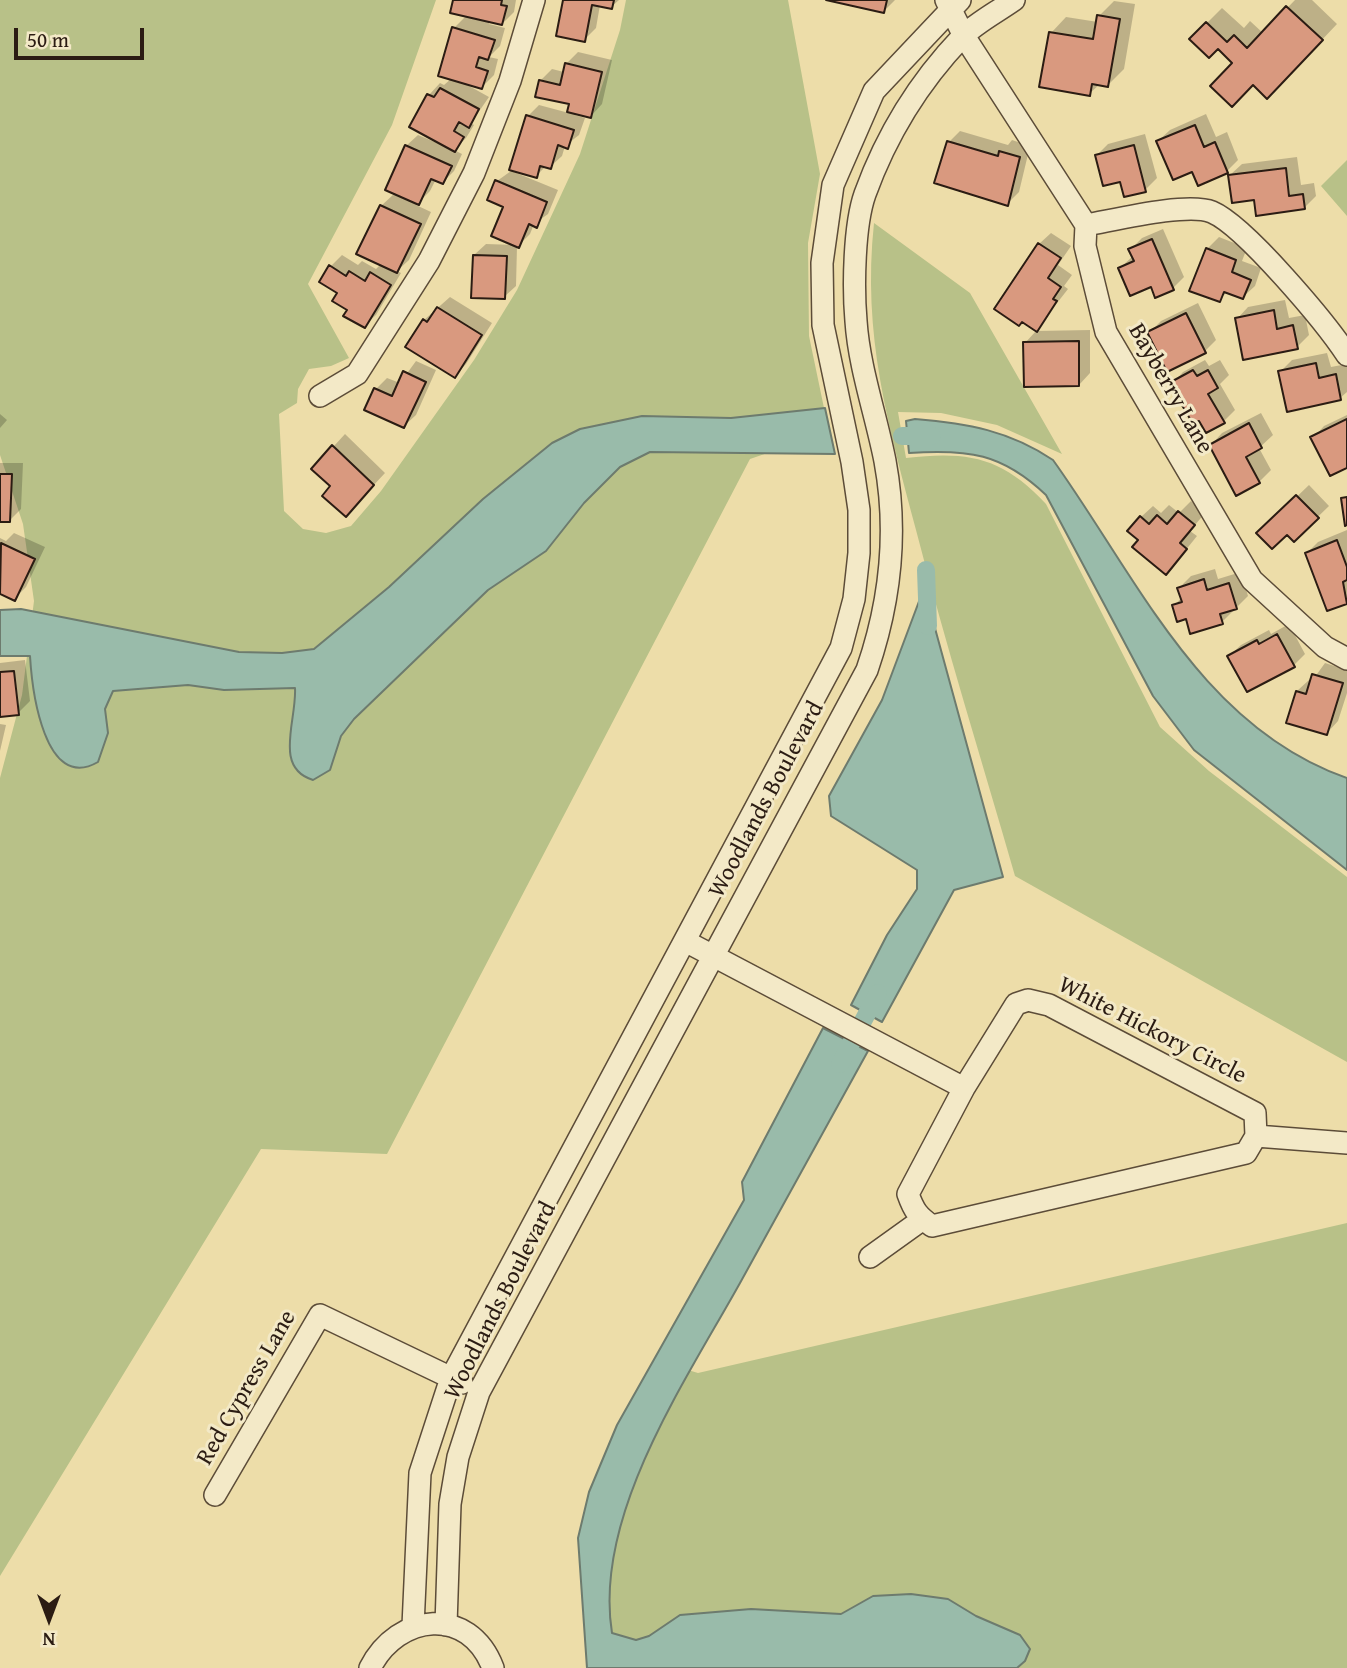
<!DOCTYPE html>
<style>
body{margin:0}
#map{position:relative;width:1347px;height:1668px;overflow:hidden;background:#eddda9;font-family:"Gentium Book Plus",serif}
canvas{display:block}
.north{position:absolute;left:14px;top:1584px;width:70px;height:70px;-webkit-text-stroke:5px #f3e9c7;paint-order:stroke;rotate:180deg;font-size:19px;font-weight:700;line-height:28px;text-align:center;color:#2b1c13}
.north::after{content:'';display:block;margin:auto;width:24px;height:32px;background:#2b1c13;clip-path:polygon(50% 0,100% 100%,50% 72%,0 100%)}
.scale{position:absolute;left:14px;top:28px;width:130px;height:32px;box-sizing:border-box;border:4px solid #2b1c13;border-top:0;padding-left:9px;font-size:21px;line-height:24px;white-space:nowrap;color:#2b1c13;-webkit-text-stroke:5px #f3e9c7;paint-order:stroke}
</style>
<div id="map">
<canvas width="1347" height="1668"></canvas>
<div class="north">N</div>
<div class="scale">50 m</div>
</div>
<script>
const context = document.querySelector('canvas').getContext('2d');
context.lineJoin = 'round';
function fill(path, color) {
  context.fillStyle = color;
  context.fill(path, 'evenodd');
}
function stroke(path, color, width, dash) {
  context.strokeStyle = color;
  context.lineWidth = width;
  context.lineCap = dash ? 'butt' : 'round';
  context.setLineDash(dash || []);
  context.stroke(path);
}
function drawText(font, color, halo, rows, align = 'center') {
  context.font = font + ' "Gentium Book Plus",serif';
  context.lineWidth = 6;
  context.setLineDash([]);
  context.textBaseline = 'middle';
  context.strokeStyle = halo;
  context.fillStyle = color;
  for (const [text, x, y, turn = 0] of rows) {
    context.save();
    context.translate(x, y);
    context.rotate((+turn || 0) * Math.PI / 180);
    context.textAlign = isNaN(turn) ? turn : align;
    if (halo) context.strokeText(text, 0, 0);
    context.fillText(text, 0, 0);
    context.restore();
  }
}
const green = new Path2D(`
 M0,0H436L392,125L308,284L349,358L331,366L309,369L298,389L297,403L279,414L284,511L303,529L326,533L351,526L381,491L474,360L517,290L580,154L620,30L626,0H788L820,174L808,243L809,336L829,432L750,459L387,1154L261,1149L0,1576V778L22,695L34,601L23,524L0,455Z
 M1347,160V216L1321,186Z
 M874,223L970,293L1062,454L997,425L941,413L898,412L906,458C969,451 1002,457 1046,504L1160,727L1209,771L1347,877V1062L1015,876C982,761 946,646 916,530C888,424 862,335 874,223Z
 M1347,1223V1668H681L608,1662L592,1575L678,1367L698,1373Z`);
const water = new Path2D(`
 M825,408L835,454L650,452L620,467L584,503L546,551L488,590L354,719L341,736L330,770L313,780C273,768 297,720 295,688L224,690L188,685L113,691L105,709L108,733L98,762C44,793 32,689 30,656H0V610L21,609L239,652L282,653L314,649L389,587L483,499L552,443L580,429L642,416L731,418Z
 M915,419C967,423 1010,431 1053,460C1137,577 1201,727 1347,778V870L1194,750L1153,696L1046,495C1002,453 968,449 909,453L906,421Z
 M924,588L1003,877L954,890L882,1022L851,1005L887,935L917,889V870L831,816L829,796L882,700Z
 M823,1028L868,1051C826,1128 783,1205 740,1283C685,1382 593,1516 612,1633L636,1640L649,1636L680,1615L751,1609L841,1614L873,1596L911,1594L948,1599L976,1616L1020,1635L1030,1649L1025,1661L1017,1668H587L578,1538L589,1492L617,1425L744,1200L742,1182Z`);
const shadow = new Path2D(`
 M454,0H516L514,12L502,24L490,21L489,24L505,28L500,46L489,57L498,59L494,75L482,87L462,82L489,97L471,123L474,125L466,138L454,150L462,154L454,171L443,182L436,179L430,191L416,205L431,212L409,260L397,271L401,273L376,315L364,326L339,293L330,267L342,255L358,265L362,261L376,269L381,264V206L395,193L406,146L418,135L435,142L436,140L429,95L440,83L444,85L452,78L454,28L467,15Z
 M565,0H619L611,7L600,5L596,28L584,40Z
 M833,0H895L884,11Z
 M1295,0H1312L1337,24L1283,81L1235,63L1218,47L1191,39L1222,8L1244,28L1250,21L1263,33Z
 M1114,1L1135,4L1124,69L1108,85L1100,84L1089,94L1051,33L1066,17L1098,22L1099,16Z
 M578,52L612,60L602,104L591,116L576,113L575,115L585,118L579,135L565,146L562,156L550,167L546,166L536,176L515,170L514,172L558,190L548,214L534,224L530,234L517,247L516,286L504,297L474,255L486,244L516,245L497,181L511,171L528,116L539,105L569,113L571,103L540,81L552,69L564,72L566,64Z
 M1206,114L1216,137L1227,132L1238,160L1227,171L1192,169L1158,141L1170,130Z
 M960,131L1008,145L1012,140L1030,146L1019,192L1007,204L949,142Z
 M1145,134L1157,178L1145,190L1126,195L1122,180L1097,155L1108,144Z
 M1297,157L1301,185L1314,183L1316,196L1304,208L1255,198L1230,175L1242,164Z
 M1163,229L1184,277L1173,288L1151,285L1120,268L1133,256L1131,249L1142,238Z
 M1051,233L1071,246L1058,265L1072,275L1064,286L1068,289L1036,330L1039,244Z
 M1219,237L1247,248L1242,261L1261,268L1255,286L1243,297L1228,291L1219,300L1207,249Z
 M450,297L492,323L466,364L455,376L424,320Z
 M1285,300L1289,318L1305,315L1309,335L1297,347L1237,319L1248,307Z
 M1198,303L1216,340L1205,351L1149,333L1161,321Z
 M1090,330V373L1079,385L1025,343L1036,331Z
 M1327,353L1331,367L1347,364V392L1340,398L1280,372L1292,360Z
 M1205,360L1209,366L1220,360L1229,375L1220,384L1235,410L1223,422L1172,384L1183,372Z
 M416,361L436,370L416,415L404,426L376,389L387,378L400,383Z
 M1261,413L1273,435L1259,448L1271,470L1259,482L1211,445L1222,433Z
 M0,414L7,420L0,428Z
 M1347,415V466L1313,438L1324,426Z
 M345,434L385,473L357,503L313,469Z
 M0,463H23L21,509L10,520H0Z
 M1309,485L1329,506L1294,540L1287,532L1259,533Z
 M1191,501L1205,513L1190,531L1197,536L1177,561L1141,539V517L1153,506L1161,513L1169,505L1179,513Z
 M1347,530V602L1328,609L1307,553L1318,542Z
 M14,533L45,547L26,587L14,599L0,592V538L6,541Z
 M1215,569L1218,579L1241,572L1248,596L1222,622L1187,617L1174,606L1182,597L1179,588L1191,576Z
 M1289,624L1305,654L1294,665L1229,656L1241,645L1269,630L1271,634Z
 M25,660L30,701L18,713L0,715V663Z
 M1325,663L1347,670V693L1338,721L1327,733L1297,691L1309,680L1312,681Z
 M0,724L6,725L0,751Z`);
const canal = new Path2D(`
 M902,436H932
 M926,570L928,626
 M840,1064L878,993`);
const building = new Path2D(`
 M453,0H502L501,5L507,6L502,25L450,13Z
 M563,0H614L612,9L592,5L585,42L556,36Z
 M826,0H887L884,13Z
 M1286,6L1323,40L1267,99L1253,85L1232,107L1210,86L1232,63L1218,49L1209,58L1189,39L1206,22L1227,42L1234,35L1247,48Z
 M1097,15L1120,19L1108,87L1092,84L1090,96L1039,87L1049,32L1093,39Z
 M452,27L495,40L488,60L479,57L476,67L488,71L482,89L438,76Z
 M565,63L602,72L591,118L567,112L569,104L535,97L539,80L560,85Z
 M440,88L479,109L469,128L459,122L454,131L464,137L455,152L409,127L427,94L434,97Z
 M526,115L574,130L568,149L558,145L551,169L540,166L537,178L509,170Z
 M1195,125L1204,147L1215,142L1228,173L1198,186L1192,172L1173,180L1156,141Z
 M947,141L998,156L999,151L1020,157L1008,206L934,183Z
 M405,145L452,166L443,184L431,179L419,205L385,190Z
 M1134,145L1146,192L1124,197L1120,182L1103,186L1095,155Z
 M1286,168L1289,196L1303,194L1305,209L1256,216L1254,200L1232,203L1228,175Z
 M495,180L547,202L537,228L529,224L519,248L491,236L503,207L487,200Z
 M380,205L421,224L397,273L356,254Z
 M1152,239L1174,290L1155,298L1151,287L1130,296L1118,268L1134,261L1128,249Z
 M1038,243L1061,258L1048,278L1061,287L1053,299L1057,301L1037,332L1022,322L1019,326L994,309Z
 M1206,248L1236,260L1232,272L1251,280L1243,299L1224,292L1220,302L1189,291Z
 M473,255L507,256L505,299L471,298Z
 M329,265L346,276L349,271L365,281L370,272L391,285L365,328L343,316L347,310L332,301L337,293L319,282Z
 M437,307L482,335L455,378L405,347L423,319L427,322Z
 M1274,310L1277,329L1293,325L1298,349L1243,360L1235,318Z
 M1186,313L1206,353L1167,372L1147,332Z
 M1079,341V386L1024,387L1023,342Z
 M1316,363L1319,378L1336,374L1341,400L1287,412L1278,371Z
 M1193,370L1197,376L1208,370L1218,388L1208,394L1225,423L1206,433L1199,421L1193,424L1169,383Z
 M403,371L426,382L404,428L364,410L374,388L392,396Z
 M1347,419V468L1330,476L1310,437Z
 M1249,423L1262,448L1246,457L1260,483L1236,496L1209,445Z
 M332,445L374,485L346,517L322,496L330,486L311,469Z
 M0,474H12L10,522H0Z
 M1296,495L1319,518L1294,542L1287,535L1272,549L1256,533Z
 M1347,497V525L1345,526L1341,498Z
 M1178,511L1195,525L1180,543L1187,549L1166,575L1132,547L1138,540L1127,531L1140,516L1149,524L1157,515L1167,524Z
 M1337,540L1347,567V580L1343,582L1347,604L1327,611L1305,553Z
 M1,543L35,559L15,601L0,594Z
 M1204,579L1207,590L1229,583L1237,609L1220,614L1223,624L1190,634L1186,619L1177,622L1172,605L1182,602L1177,588Z
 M1277,634L1295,667L1247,692L1227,656L1257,640L1259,644Z
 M14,671L19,715L0,717V672Z
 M1312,674L1343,683L1327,735L1286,723L1296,691L1306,694Z`);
const street = new Path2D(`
 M946,0L964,36L1086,225L1085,246L1106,332L1252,580L1325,647L1347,659
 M1086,225C1115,220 1187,202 1212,212C1245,226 1326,323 1347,355
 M320,396L357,374L429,261L474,173L510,81L534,0
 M685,941L964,1088
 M1028,1000L1049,1005L1255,1113L1256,1136L1246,1153L932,1226C918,1216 914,1211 908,1194L964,1088L1016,1004Z
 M1256,1136L1347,1143
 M870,1257L923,1219
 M215,1495L320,1315L462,1383
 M446,1625L450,1504L458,1457L479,1392L867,670C890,603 898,531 885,461C876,415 859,367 856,321C853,287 854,225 865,194C886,136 919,82 962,37C976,23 997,12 1014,0
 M413,1626L420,1473L451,1378L841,648L854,599L859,553V510L852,462L823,325L822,263L833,185L874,91L960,0
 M370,1668C398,1613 469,1605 493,1668`);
const streetNames = [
 ["Bayberry Lane",1170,389,60],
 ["Woodlands Boulevard",767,800,-62],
 ["White Hickory Circle",1152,1031,27],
 ["Woodlands Boulevard",501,1301,-63],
 ["Red Cypress Lane",247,1388,-60]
];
fill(green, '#b8c188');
fill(water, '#9ba');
stroke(water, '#6d7b6e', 2);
fill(shadow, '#0003');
stroke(canal, '#9ba', 18);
fill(building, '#d9997f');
stroke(building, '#2b1c13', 2);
stroke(street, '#5c4c38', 24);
stroke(street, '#f3e9c7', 21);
drawText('24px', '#2b1c13', '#f3e9c7', streetNames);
</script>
